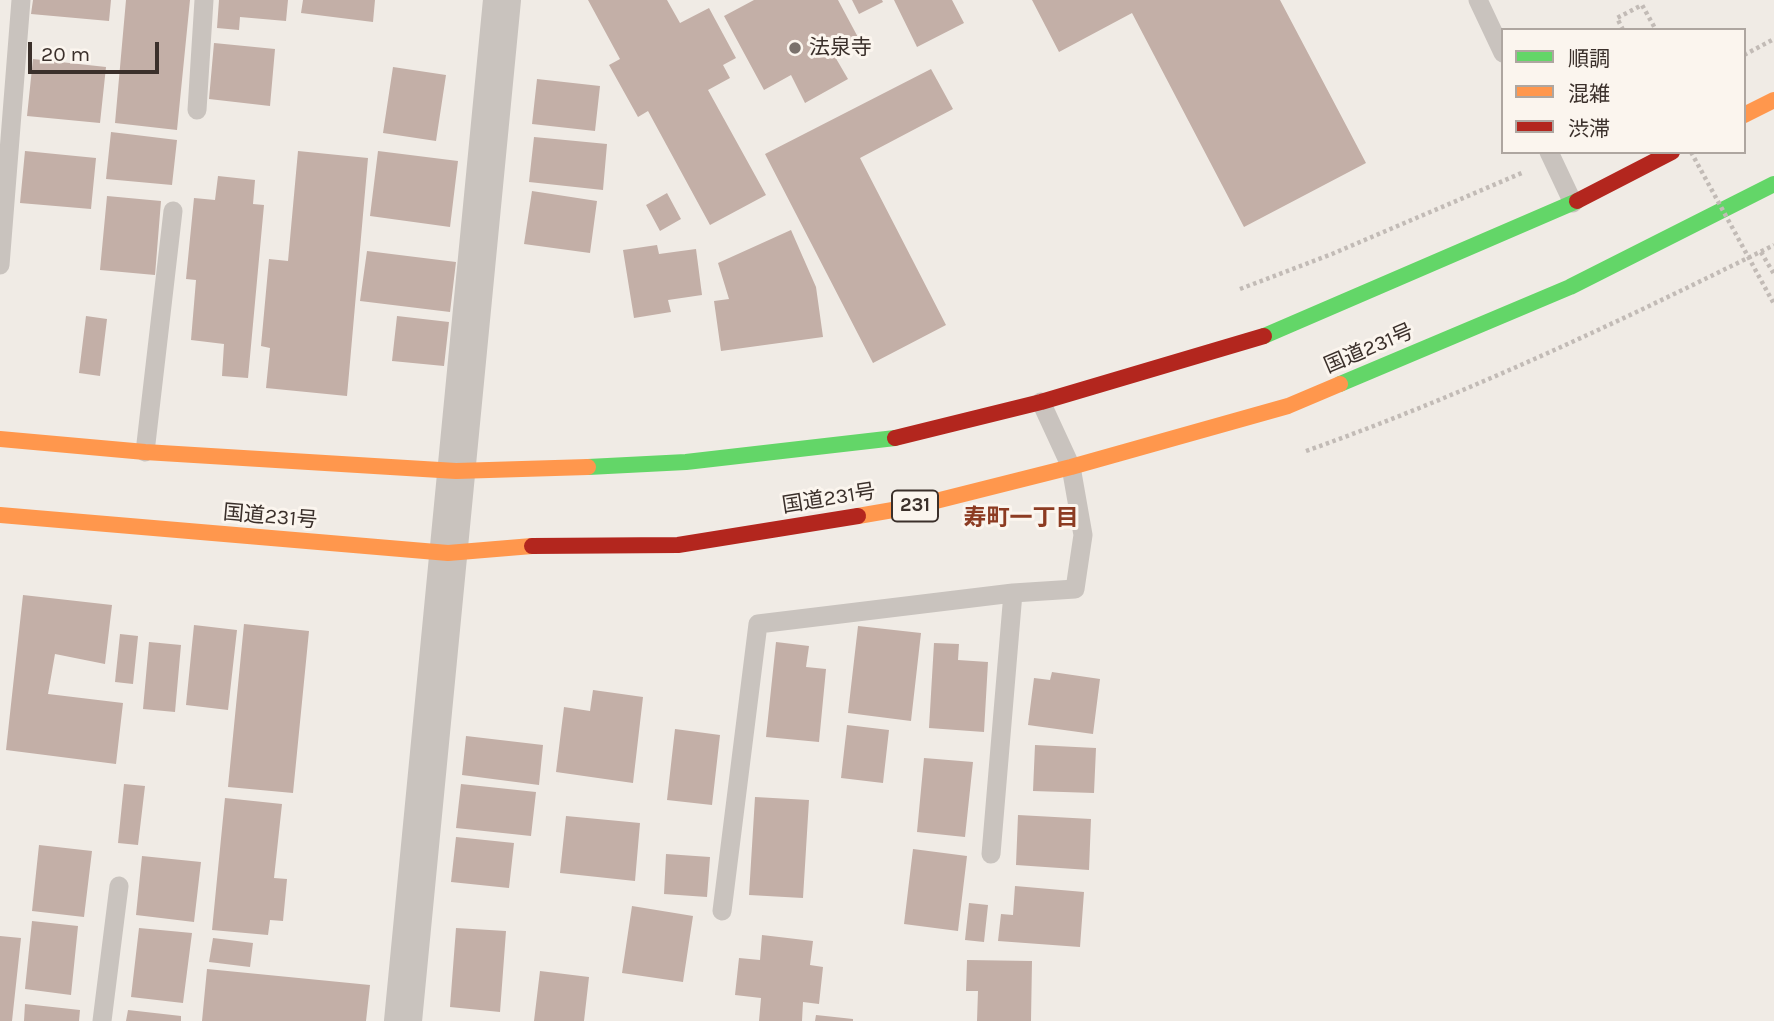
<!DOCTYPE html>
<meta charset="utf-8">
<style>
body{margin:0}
#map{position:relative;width:1774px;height:1021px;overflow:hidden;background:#f0ebe5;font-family:Karla,"Noto Sans JP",sans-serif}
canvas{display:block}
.legend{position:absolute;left:1501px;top:28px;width:245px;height:126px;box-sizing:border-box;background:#fbf5ee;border:2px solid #aea6a0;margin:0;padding:9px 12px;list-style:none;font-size:21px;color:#3b302b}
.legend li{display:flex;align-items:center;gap:14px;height:35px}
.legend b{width:35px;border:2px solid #aea6a0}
.scale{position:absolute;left:28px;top:42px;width:131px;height:32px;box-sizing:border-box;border:4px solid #3b302b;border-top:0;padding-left:9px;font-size:21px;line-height:24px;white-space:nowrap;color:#3b302b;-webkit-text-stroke:5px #fbf5ee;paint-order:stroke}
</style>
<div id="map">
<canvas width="1774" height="1021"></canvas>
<ul class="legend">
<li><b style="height:9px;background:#63d668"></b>順調</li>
<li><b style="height:9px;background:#ff974d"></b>混雑</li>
<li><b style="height:9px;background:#b3261e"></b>渋滞</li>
</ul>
<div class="scale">20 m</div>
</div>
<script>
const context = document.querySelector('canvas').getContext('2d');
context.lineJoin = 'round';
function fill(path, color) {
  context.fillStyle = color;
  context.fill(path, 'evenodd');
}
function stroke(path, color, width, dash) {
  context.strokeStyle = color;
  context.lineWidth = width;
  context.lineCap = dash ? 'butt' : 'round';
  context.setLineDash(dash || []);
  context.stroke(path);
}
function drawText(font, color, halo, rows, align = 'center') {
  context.font = font + ' Karla,"Noto Sans JP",sans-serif';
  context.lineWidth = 6;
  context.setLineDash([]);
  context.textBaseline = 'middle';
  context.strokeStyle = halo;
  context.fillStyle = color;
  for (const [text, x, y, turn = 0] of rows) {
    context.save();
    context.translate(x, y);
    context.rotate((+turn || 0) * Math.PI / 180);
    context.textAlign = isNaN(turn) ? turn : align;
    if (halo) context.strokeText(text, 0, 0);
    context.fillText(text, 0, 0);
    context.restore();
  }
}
const building = new Path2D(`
 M33,0H111L109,21L31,14Z
 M126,0H190L177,130L115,123Z
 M219,0H288L286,21L240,17L239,30L217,28Z
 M303,0H375L373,22L301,13Z
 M588,0H667L680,23L709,8L736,58L723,65L730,78L708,90L766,195L710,225L648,111L638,117L609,65L620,59Z
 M754,0H838L860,41L834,55L848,79L805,103L791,75L764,90L724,16Z
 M852,0H882L883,2L859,14Z
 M894,0H952L964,23L917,47Z
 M1032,0H1280L1366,163L1244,227L1132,13L1059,52Z
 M214,43L275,49L270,106L209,99Z
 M33,59L106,67L100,123L27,116Z
 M393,67L446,75L436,141L383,133Z
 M931,69L953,109L860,158L946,325L873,363L765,154Z
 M537,79L600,86L595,131L532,124Z
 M111,132L177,140L172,185L106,179Z
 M534,137L607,144L603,190L529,182Z
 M25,151L96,158L91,209L20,203Z
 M298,151L368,158L347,396L266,388L270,348L261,346L269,259L288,261Z
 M378,151L458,161L450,227L370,216Z
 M218,176L255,180L253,204L264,205L248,378L222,376L224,344L191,340L196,280L186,279L194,198L215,200Z
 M532,191L597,201L590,253L524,244Z
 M667,193L681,219L660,231L646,205Z
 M107,196L161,201L155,275L100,270Z
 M791,230L816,287L823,337L721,351L714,301L729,299L718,263Z
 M657,245L659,254L696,249L702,295L668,300L671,312L634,318L623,250Z
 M367,251L456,262L450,312L360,301Z
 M86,316L107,319L100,376L79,373Z
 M397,316L449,322L444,366L392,361Z
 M23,595L112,605L105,664L55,654L48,694L123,703L116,764L6,750Z
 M244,624L309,631L293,793L228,787Z
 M194,625L237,630L228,710L186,705Z
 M858,626L921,633L911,721L848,713Z
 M120,634L138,636L133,684L115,682Z
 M149,642L181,645L175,712L143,709Z
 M776,642L809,646L806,667L826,669L819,742L766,737Z
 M934,643L959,644L958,660L988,662L984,732L929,728Z
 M1052,672L1100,679L1093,734L1028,725L1034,678L1050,680Z
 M593,690L643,697L633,783L556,772L564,707L590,711Z
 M847,725L889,730L883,783L841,778Z
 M675,729L720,735L712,805L667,800Z
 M466,736L543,745L539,785L462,775Z
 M1035,745L1096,748L1094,793L1033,791Z
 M924,758L973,762L965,837L917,832Z
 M124,784L145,786L138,845L118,843Z
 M461,784L536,792L531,836L456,828Z
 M755,797L809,800L803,898L749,895Z
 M225,798L282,804L274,878L287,879L283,921L270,920L268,935L212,930Z
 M1018,815L1091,819L1089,870L1016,865Z
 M566,816L640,823L635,881L560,873Z
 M456,837L514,843L509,888L451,882Z
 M39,845L92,851L84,917L32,911Z
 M913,849L967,856L958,931L904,924Z
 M666,854L710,857L707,897L664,894Z
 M142,856L201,862L194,922L136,915Z
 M1015,886L1084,892L1080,947L998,941L1001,914L1013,915Z
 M969,903L988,905L984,942L965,940Z
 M632,906L693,916L683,982L622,973Z
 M32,921L78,926L71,995L25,989Z
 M139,928L192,933L183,1003L131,997Z
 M456,928L506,931L500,1012L450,1007Z
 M762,935L813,941L810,965L823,967L819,1004L803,1002L802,1021H759L761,998L735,995L739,958L760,960Z
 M0,936L21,938L12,1021H0Z
 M213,938L253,943L250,967L209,962Z
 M967,960L1032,961L1031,1021H977L978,991H966Z
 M207,969L370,985L366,1021H202Z
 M540,971L589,977L584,1021H534Z
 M25,1004L80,1010L79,1021H24Z
 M128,1010L181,1016V1021H126Z
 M816,1015L853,1019V1021H815Z`);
const path = new Path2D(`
 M1623,30L1617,18L1642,5L1656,30
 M1744,55L1774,39
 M1761,252L1774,274
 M1240,289L1332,254L1524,172
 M1306,451C1467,394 1621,321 1774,245`);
const lane = new Path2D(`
 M1478,0L1503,53
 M197,110L204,0
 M1549,152L1573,203
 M0,265L21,0
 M145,452L173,211
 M991,854L1013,593L1075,589L1083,535L1071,467L1041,402
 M722,911L758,624L1013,593
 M102,1021L119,886`);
const street = new Path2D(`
 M403,1021L502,0`);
const fast = new Path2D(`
 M1264,336L1577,201
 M1340,384L1570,287L1774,184
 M588,467L686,462L895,438`);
const slow = new Path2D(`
 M1744,115L1774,100
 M0,439L145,452L456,471L588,467
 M0,515L448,553L532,546
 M858,516L916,506L1071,467L1288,406L1340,384`);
const jam = new Path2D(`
 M1577,201L1672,152
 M895,438L1041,402L1264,336
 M532,546L678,545L858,516`);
const pathBridge = new Path2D(`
 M1691,152L1774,304`);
const markers = [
 [795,48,7,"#7a716c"]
];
const shields = [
 [915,506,46]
];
const shieldNames = [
 ["231",915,506]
];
const poiNames = [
 ["法泉寺",809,48]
];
const streetNames = [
 ["国道231号",1369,349,-23],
 ["国道231号",829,499,-9],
 ["国道231号",270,517,5]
];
const neighbourhoodNames = [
 ["寿町一丁目",1021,518]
];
fill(building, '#c3afa7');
stroke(path, '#c2bbb6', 4.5, [3.5, 3.5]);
stroke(lane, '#c9c3be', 19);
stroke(street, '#c9c3be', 38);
stroke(fast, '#63d668', 16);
stroke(slow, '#ff974d', 16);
stroke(jam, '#b3261e', 16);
stroke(pathBridge, '#c2bbb6', 4.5, [3.5, 3.5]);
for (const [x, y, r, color] of markers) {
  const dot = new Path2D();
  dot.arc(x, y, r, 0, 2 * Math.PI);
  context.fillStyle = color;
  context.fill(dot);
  stroke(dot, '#fbf5ee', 2.5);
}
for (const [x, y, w] of shields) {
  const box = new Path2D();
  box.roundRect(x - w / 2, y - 15.5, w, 31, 5);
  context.fillStyle = '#fbf5ee';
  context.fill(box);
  stroke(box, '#3b302b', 2);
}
drawText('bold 19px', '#3b302b', null, shieldNames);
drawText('21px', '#3b302b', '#fbf5ee', poiNames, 'left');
drawText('21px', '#3b302b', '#fbf5ee', streetNames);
drawText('bold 23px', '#8c3b22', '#fbf5ee', neighbourhoodNames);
</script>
